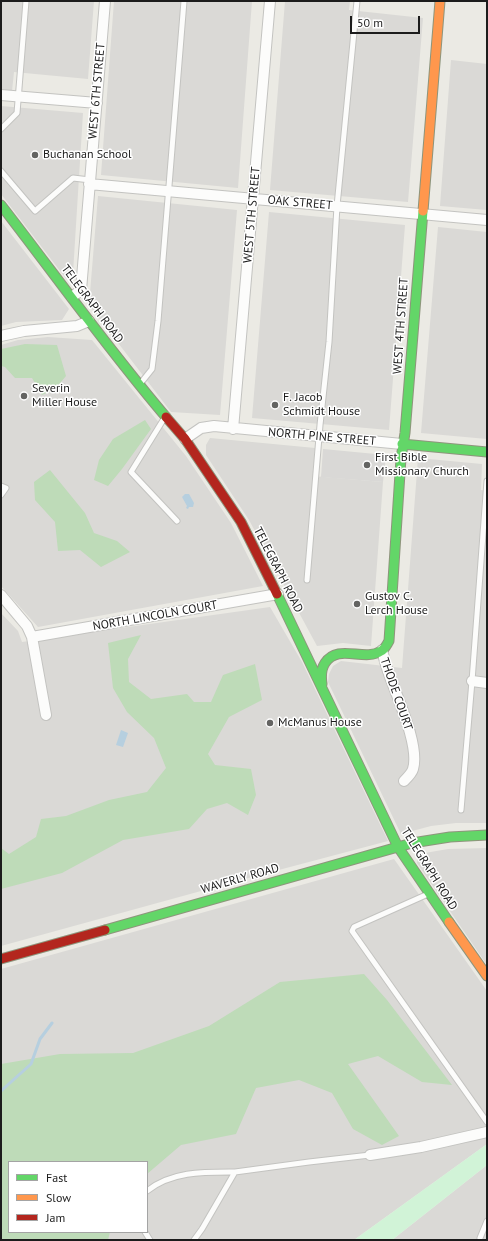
<!DOCTYPE html>
<style>
body{margin:0}
#map{position:relative;width:488px;height:1241px;overflow:hidden;background:#ebeae4;font-family:"PT Sans",sans-serif}
canvas{display:block}
.frame{position:absolute;inset:0;border:2px solid #1c1c1c;pointer-events:none}
.legend{position:absolute;left:8px;top:1161px;width:140px;height:72px;box-sizing:border-box;background:#fff;border:1px solid #a4a4a4;margin:0;padding:5px 7px;list-style:none;font-size:12px;color:#1c1c1c}
.legend li{display:flex;align-items:center;gap:8px;height:20px}
.legend b{width:20px;border:1px solid #a4a4a4}
.scale{position:absolute;left:350px;top:16px;width:70px;height:18px;box-sizing:border-box;border:2px solid #1c1c1c;border-top:0;padding-left:5px;font-size:12px;line-height:14px;white-space:nowrap;color:#1c1c1c;-webkit-text-stroke:3px #fff;paint-order:stroke}
</style>
<div id="map">
<canvas width="488" height="1241"></canvas>
<div class="frame"></div>
<ul class="legend">
<li><b style="height:5px;background:#63d668"></b>Fast</li>
<li><b style="height:5px;background:#ff974d"></b>Slow</li>
<li><b style="height:5px;background:#b3261e"></b>Jam</li>
</ul>
<div class="scale">50 m</div>
</div>
<script>
const context = document.querySelector('canvas').getContext('2d');
context.lineJoin = 'round';
function fill(path, color) {
  context.fillStyle = color;
  context.fill(path, 'evenodd');
}
function stroke(path, color, width, dash) {
  context.strokeStyle = color;
  context.lineWidth = width;
  context.lineCap = dash ? 'butt' : 'round';
  context.setLineDash(dash || []);
  context.stroke(path);
}
function drawText(font, color, halo, rows, align = 'center') {
  context.font = font + ' "PT Sans",sans-serif';
  context.lineWidth = 3;
  context.setLineDash([]);
  context.textBaseline = 'middle';
  context.strokeStyle = halo;
  context.fillStyle = color;
  for (const [text, x, y, turn = 0] of rows) {
    context.save();
    context.translate(x, y);
    context.rotate((+turn || 0) * Math.PI / 180);
    context.textAlign = isNaN(turn) ? turn : align;
    if (halo) context.strokeText(text, 0, 0);
    context.fillText(text, 0, 0);
    context.restore();
  }
}
const residential = new Path2D(`
 M1,1H94L88,79L14,72L12,91L1,89Z
 M114,1H252L238,188L101,175Z
 M285,1H350L349,10L423,18L408,202L270,190Z
 M451,60L487,64V210L440,206Z
 M1,106L83,113L73,273L67,280L1,194Z
 M98,196L237,210L220,415L171,412L89,305Z
 M269,212L405,225L389,430L252,418Z
 M1,221L69,309L62,320L16,322L1,326Z
 M438,227L487,232V439L421,433Z
 M48,337L92,340L186,456L231,523L263,586L38,627L1,586V345L18,340Z
 M210,438L315,448L313,476L383,482L371,646L343,643L317,646L249,520L206,455V445Z
 M418,458L482,464L481,490L487,491V823H456L431,826L401,834L328,682L329,674L333,666L341,661L402,668Z
 M270,607L302,662L388,841L241,880L1,946V613L18,631L22,642Z
 M487,848V965L417,863L419,854L448,849Z
 M394,859L487,991V1144L354,1240H1V969ZM9,1162H147V1232H9Z
 M487,1165V1240H392Z`);
const religious = new Path2D(`
 M323,449L386,455L383,482L321,477Z`);
const forest = new Path2D(`
 M25,344L57,345L66,376L55,389L42,395L32,378H15L5,367L1,366V349Z
 M145,420L151,429L122,469L108,486L94,480L99,460L113,439Z
 M50,470L85,513L94,533L117,541L130,552L101,567L80,550L58,551L55,522L35,500L34,482Z
 M141,635L128,659L129,682L151,699L187,694L194,702H211L223,675L255,664L262,700L229,717L208,754L215,765L251,769L256,795L248,815L227,803L207,809L189,829L123,840L62,873L1,889V848L9,854L36,837L41,819L66,816L109,800L147,792L166,768L154,738L127,712L113,688L108,643Z
 M364,974L387,1000L452,1085L422,1082L378,1056L348,1064L399,1136L382,1145L353,1129L332,1093L299,1080L256,1088L236,1134L181,1145L147,1174V1162H9V1232H110L108,1240H1V1064L60,1054L133,1053L209,1026L280,982Z`);
const park = new Path2D(`
 M487,1144V1165L392,1240H354Z`);
const water = new Path2D(`
 M185,494H189L194,503L193,507H189L188,509L186,508L187,506L182,497Z
 M121,730L128,733L123,747L116,745Z`);
const stream = new Path2D(`
 M1,1091L31,1064L40,1039L52,1023`);
const lane = new Path2D(`
 M1,129L17,113L26,1
 M1,171L35,211L73,178L90,180
 M140,384L152,369L158,321L184,1
 M165,417L131,472L177,521
 M1,486L6,488L1,495
 M307,580L320,425L329,342L337,206L357,1
 M461,810L472,681L487,481
 M428,894L354,927L352,931L487,1122
 M235,1172L309,1162L370,1155
 M147,1191C172,1171 205,1172 235,1172L202,1229L194,1240
 M145,1232L150,1240
 M480,1238L487,1221`);
const street = new Path2D(`
 M1,95L97,103
 M89,184L487,220
 M72,297L81,290L105,1
 M1,336L24,331L77,326L89,321
 M233,429L270,1
 M185,439L201,428L214,426L402,444
 M1,595L27,626L32,637L46,715
 M32,637L278,594
 M382,650C384,658 386,666 389,674C397,697 420,746 413,769C412,773 407,778 404,781
 M472,681L487,683
 M370,1155L421,1147L487,1132`);
const fast = new Path2D(`
 M1,205C56,276 108,349 166,417
 M402,444L487,452
 M277,594L398,847L449,922
 M322,684C321,677 321,669 325,663C338,643 364,662 381,651C385,649 387,644 389,641L401,458L405,433L423,211
 M105,930L412,843L450,837L487,835`);
const slow = new Path2D(`
 M423,211L440,1
 M449,922L487,976`);
const jam = new Path2D(`
 M166,417L185,439L241,522L277,594
 M1,959L105,930`);
const markers = [
 [35,155,4,"#646462"],
 [24,396,4,"#646462"],
 [275,405,4,"#646462"],
 [367,465,4,"#646462"],
 [357,604,4,"#646462"],
 [270,723,4,"#646462"]
];
const streetNames = [
 ["WEST 6TH STREET",97,91,-85],
 ["OAK STREET",300,203,5],
 ["WEST 5TH STREET",252,215,-85],
 ["TELEGRAPH ROAD",92,304,53],
 ["WEST 4TH STREET",401,326,-86],
 ["NORTH PINE STREET",322,437,5],
 ["TELEGRAPH ROAD",278,570,63],
 ["NORTH LINCOLN COURT",155,616,-10],
 ["THODE COURT",396,694,71],
 ["TELEGRAPH ROAD",429,869,58],
 ["WAVERLY ROAD",240,879,-16]
];
const poiNames = [
 ["Buchanan School",43,155],
 ["Severin",32,389],
 ["Miller House",32,403],
 ["F. Jacob",283,398],
 ["Schmidt House",283,412],
 ["First Bible",375,458],
 ["Missionary Church",375,472],
 ["Gustov C.",365,597],
 ["Lerch House",365,611],
 ["McManus House",278,723]
];
fill(residential, '#dad9d6');
fill(religious, '#d9d8d6');
fill(forest, '#bedbb8');
fill(park, '#d1f3d7');
fill(water, '#b6cfdf');
stroke(stream, '#b6cfdf', 3);
stroke(lane, '#c3c3c0', 7);
stroke(street, '#c3c3c0', 12);
stroke(fast, '#8e957c', 11);
stroke(slow, '#8e957c', 11);
stroke(jam, '#8e957c', 11);
stroke(lane, '#fcfcfb', 5);
stroke(street, '#fcfcfb', 10);
stroke(fast, '#63d668', 9);
stroke(slow, '#ff974d', 9);
stroke(jam, '#b3261e', 9);
for (const [x, y, r, color] of markers) {
  const dot = new Path2D();
  dot.arc(x, y, r, 0, 2 * Math.PI);
  context.fillStyle = color;
  context.fill(dot);
  stroke(dot, '#fff', 1.5);
}
drawText('12px', '#1c1c1c', '#fff', streetNames);
drawText('12px', '#1c1c1c', '#fff', poiNames, 'left');
</script>
